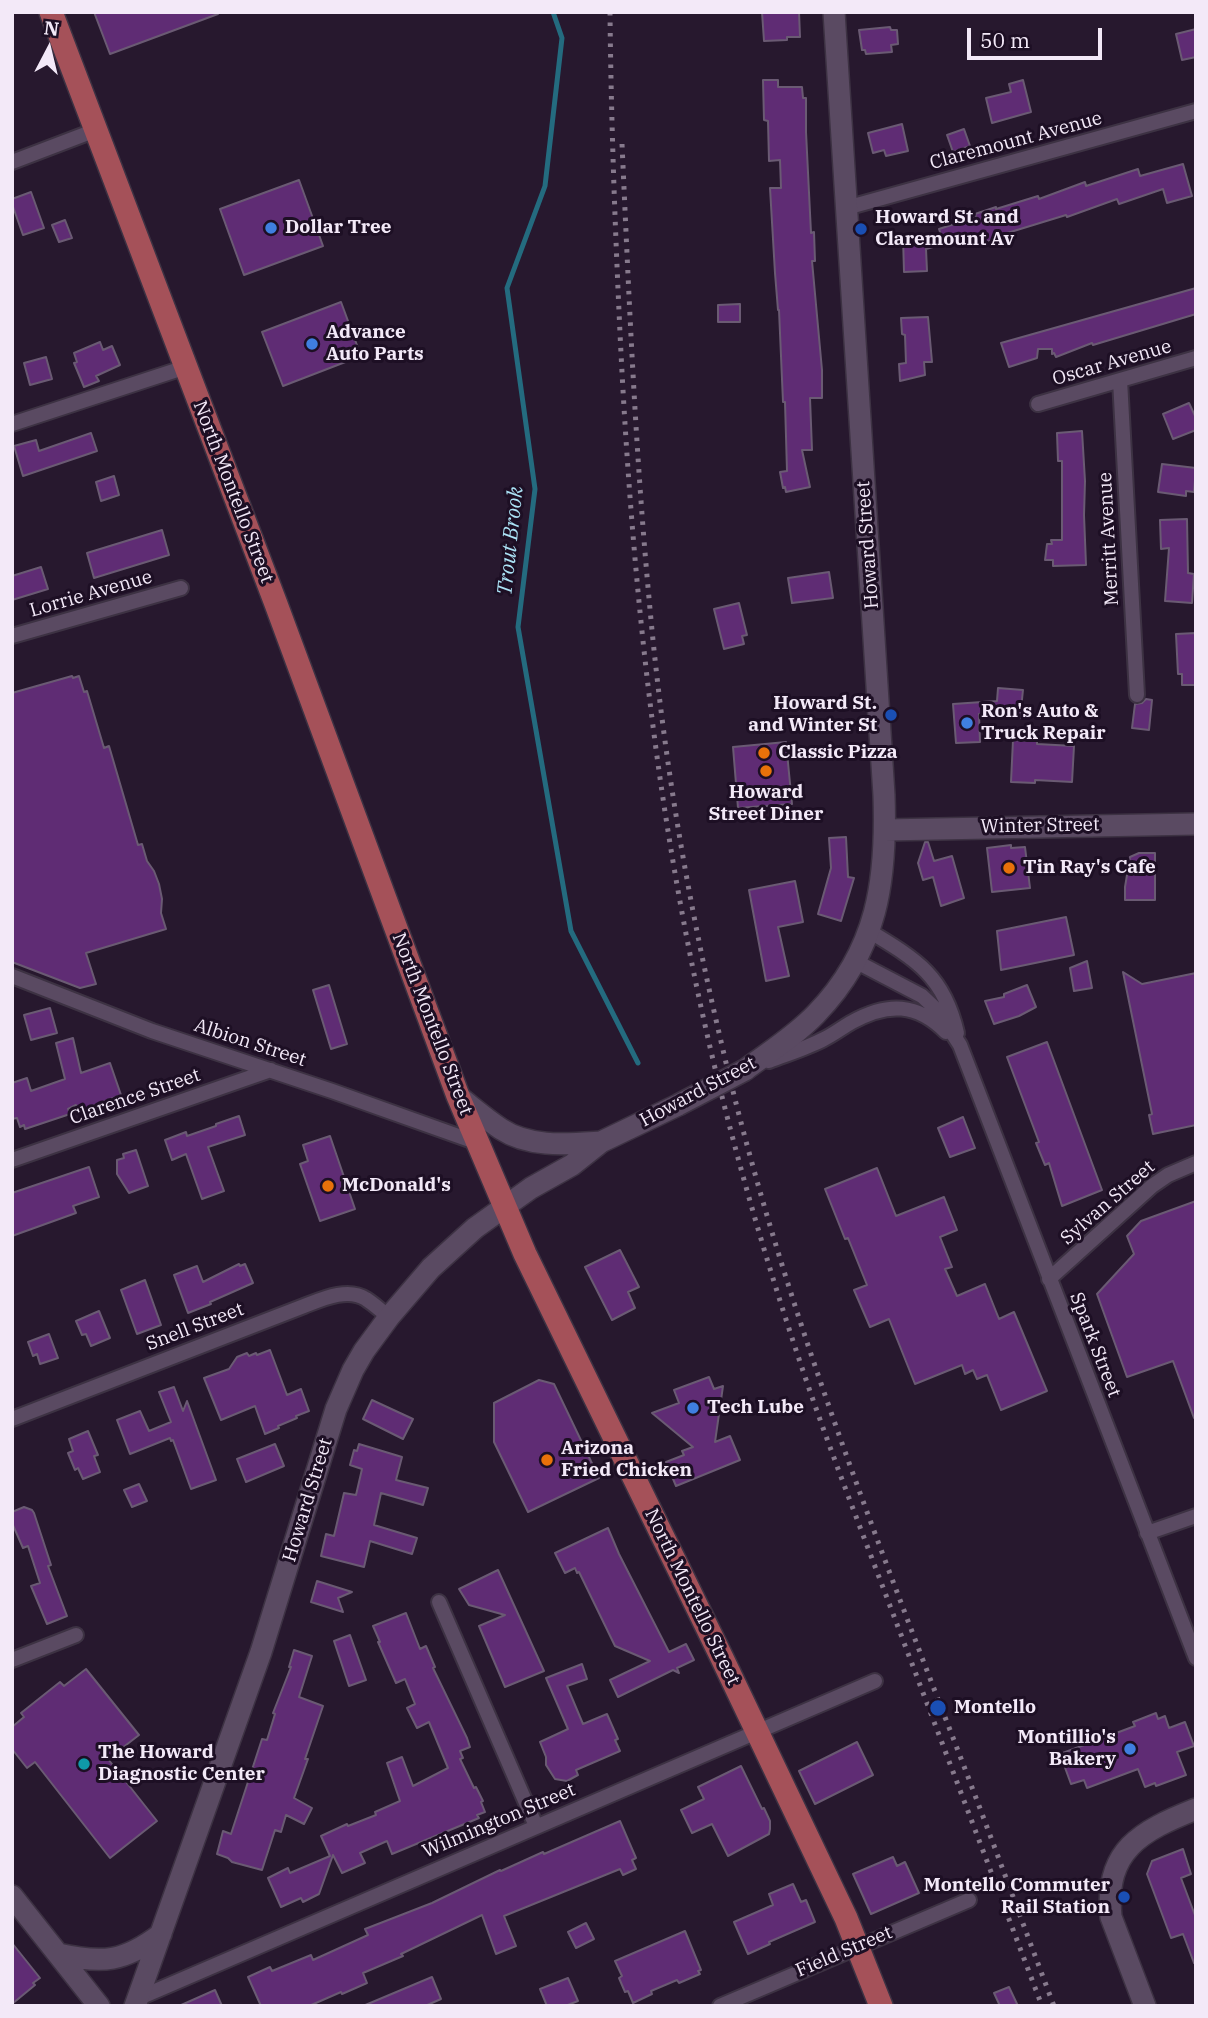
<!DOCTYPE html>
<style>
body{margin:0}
#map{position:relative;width:1208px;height:2018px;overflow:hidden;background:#27182e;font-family:"IBM Plex Serif",serif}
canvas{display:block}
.frame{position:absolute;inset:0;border:14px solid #f3e9f8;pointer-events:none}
.north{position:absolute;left:14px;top:14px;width:70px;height:70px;-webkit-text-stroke:5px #1d0f24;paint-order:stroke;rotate:7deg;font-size:19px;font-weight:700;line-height:28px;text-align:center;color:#f3e9f8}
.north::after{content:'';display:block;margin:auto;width:24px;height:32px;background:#f3e9f8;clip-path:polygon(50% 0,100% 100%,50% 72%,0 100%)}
.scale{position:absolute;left:967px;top:28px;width:135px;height:32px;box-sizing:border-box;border:4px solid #f3e9f8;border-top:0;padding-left:9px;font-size:21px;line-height:24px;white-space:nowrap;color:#f3e9f8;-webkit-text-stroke:5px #1d0f24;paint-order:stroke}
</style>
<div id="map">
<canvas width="1208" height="2018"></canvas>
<div class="frame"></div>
<div class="north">N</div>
<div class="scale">50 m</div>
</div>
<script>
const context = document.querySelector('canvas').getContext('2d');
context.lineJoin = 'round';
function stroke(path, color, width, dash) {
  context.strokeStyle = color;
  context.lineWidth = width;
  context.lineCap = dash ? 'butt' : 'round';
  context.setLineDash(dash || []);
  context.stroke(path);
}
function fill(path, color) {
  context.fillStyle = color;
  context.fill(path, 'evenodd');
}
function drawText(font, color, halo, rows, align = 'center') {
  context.font = font + ' "IBM Plex Serif",serif';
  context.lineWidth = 6;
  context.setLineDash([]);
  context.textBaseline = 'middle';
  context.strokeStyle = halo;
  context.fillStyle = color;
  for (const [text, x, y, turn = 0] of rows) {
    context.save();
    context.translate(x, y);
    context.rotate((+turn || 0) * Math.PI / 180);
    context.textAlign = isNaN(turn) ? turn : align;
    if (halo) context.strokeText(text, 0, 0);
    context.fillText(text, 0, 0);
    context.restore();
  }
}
const stream = new Path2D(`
 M553,12L562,38L545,186L507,288L535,489L518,627L571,931L638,1063`);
const building = new Path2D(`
 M94,12H218V14L110,54Z
 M762,12H799L800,37H787V40L764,41Z
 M890,27L891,30H897L898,44L891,45L892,52L866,54L865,50H862L859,30Z
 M1196,29V57L1182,60L1176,34Z
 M763,80H778V87H802L803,98H806V132L811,233L814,232L815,261H812L822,370V398H810L812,450H802L810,487L786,492L785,487L783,488L780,472L787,471L785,402H783L779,310H778L775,273L770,188H781L780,160L769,161L768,121L764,120Z
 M1023,80L1031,112L992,123L986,98L1011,92L1009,84Z
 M902,124L908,151L886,156L884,150L873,153L868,133Z
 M964,129L970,146L953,152L947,135Z
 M1183,164L1192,196L1167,203L1163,189L1119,204L1117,199L1067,217L1066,215L1004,234L1005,236L983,243L982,239L966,244L964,238L926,249L927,271L904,272L903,237L941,235L939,229L976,217L975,214L996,207V209L1038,196L1039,199L1085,182L1086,186L1138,169L1140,176Z
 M299,180L323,246L244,275L220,209Z
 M31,192L44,228L23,235L12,204V199Z
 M65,220L72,238L59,242L52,225Z
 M1196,288V314L1093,345L1092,343L1056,357L1054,353L1052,354V349H1038L1037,358L1009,367L1001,343Z
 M341,302L361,356L283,386L262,332Z
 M740,304V322H718V305Z
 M928,317L932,362H924L925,375L900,381L899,364L906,363L905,335L902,334L901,318Z
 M100,342L103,350L112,346L120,365L96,376L99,381L84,387L74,363L77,362L74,353Z
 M46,357L52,379L30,385L24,363Z
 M1189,403L1196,418V430L1173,439L1163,414Z
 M1082,431L1085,481L1084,515L1086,565L1053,566V560H1045L1047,544H1052L1051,540H1062V461H1058L1057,433Z
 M91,433L97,451L23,476L14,446L36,440L39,451Z
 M1162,464L1196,468L1194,492L1186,491V496L1158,492Z
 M114,476L119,495L101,501L96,482Z
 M1187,519L1188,573L1194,574L1192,603L1165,601L1169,548L1161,549L1160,520Z
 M162,530L169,555L94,578L87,553Z
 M41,567L48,589L12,600V576Z
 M829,572L833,598L792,603L788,578Z
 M739,603L747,635L742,636L744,644L724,649L714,609Z
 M1196,633V685H1182V674H1178L1176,634Z
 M72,676L73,678L79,676L84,692L87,691L104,748L109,746L138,845L142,844L147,861L154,871L159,884L162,899L161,913L166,929L86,953L96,984L80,988L12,962V693Z
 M998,688L1023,690L1020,718L979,714L980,742L956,743L953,704L997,701Z
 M1146,699L1152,700L1149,730L1132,728L1135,704L1142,703Z
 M1013,740L1037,741V744L1074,746L1072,782L1035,780V783L1011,782Z
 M786,742L792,804L738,808L733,747Z
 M846,837L848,877L854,878L841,921L818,914L831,868L829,838Z
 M925,842H928L934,861L952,856L964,898L941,906L933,877L923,880L918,863Z
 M1011,845V848L1025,847L1030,888L992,892L987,848Z
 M1139,853H1155V900H1125V887L1130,857Z
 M795,881L803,922L778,927L789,976L766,981L749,890Z
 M1066,917L1074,955L1001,970L997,931Z
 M1087,961L1092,988L1074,991L1070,968Z
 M1123,972L1142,984L1196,973V1125L1153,1134L1149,1115L1152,1114Z
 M329,985L347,1044L331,1049L313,990Z
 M1027,985L1036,1007L1019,1016L994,1024L985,1001L1004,997V994Z
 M50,1008L57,1033L31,1040L24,1015Z
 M73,1038L81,1073L110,1063L121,1095L80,1111L76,1105L68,1109L70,1114L25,1129L24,1125L20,1127L17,1118L12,1119V1083L27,1078L31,1091L65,1079L56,1043Z
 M1047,1042L1102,1190L1062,1206L1049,1163L1045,1165L1036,1143L1039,1142L1007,1057Z
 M239,1116L245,1135L208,1147L224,1191L202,1199L186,1154L172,1160L165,1140L186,1132L187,1136L216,1126V1124Z
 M963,1117L975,1148L950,1157L938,1128Z
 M330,1136L355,1209L320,1221L300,1164L308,1161L303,1145Z
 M136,1150L148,1186L129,1193L117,1174V1160L124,1158L123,1154Z
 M89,1167L99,1197L73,1206L76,1213L12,1236V1193Z
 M877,1168L896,1216L944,1197L957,1230L940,1237L952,1267L945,1269L957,1296L985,1284L999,1319L1014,1312L1047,1391L1001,1410L987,1375L977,1379L973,1370L965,1374L962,1365L915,1384L889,1319L870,1327L854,1290L867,1285L848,1238L845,1239L825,1189Z
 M1196,1201V1418H1194L1173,1361L1127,1377L1097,1294L1134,1254L1127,1236L1141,1221Z
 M620,1250L639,1287L628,1292L635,1308L612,1320L585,1267Z
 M239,1264L240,1266L245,1264L253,1283L210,1302L211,1304L188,1313L174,1275L197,1266L203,1282Z
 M145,1280L161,1325L137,1334L121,1290Z
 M99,1311L110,1338L91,1346L86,1334L82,1335L76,1321Z
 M49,1334L58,1358L40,1364L37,1354L33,1356L28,1342Z
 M270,1350L287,1395L301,1389L309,1411L296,1416L297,1418L278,1426L279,1428L265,1434L255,1406L221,1420L204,1378L229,1369L237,1357L247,1353L249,1356L256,1353L257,1355Z
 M709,1377L714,1389L723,1386L715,1442L730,1436L740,1460L676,1486L666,1462L684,1455L682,1451L693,1447L652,1413L679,1403L674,1390Z
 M539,1380L554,1384L599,1478L528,1512L494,1442V1403Z
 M174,1387L183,1411L187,1401L216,1480L191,1489L173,1440L171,1441L170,1438L130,1454L117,1420L140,1411L149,1431L171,1422L159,1392Z
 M372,1400L413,1419L403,1439L363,1419Z
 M88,1431L98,1455L94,1456L100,1472L83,1479L78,1468L75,1470L68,1453L73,1451L69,1439Z
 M275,1444L284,1466L246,1482L237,1459Z
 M359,1444L402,1457L396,1480L428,1488L423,1505L381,1493L374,1525L417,1538L412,1554L370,1541L364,1567L321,1556L326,1534L334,1536L344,1493L356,1495L362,1469L350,1465L354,1450L357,1451Z
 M139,1484L147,1501L132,1507L124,1490Z
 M24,1507L32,1510L34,1513L51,1565L48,1566L67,1616L47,1624L31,1586L40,1583L28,1546L23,1548L12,1523V1512Z
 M608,1528L619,1554L669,1652L686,1644L694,1660L677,1668L679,1673L673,1670L618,1697L610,1680L650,1661L615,1646L579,1572L577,1573L575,1568L565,1573L555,1553Z
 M498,1570L544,1671L505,1687L479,1626L505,1615L469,1605L459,1589Z
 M317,1581L352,1592L338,1598L343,1612L311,1602Z
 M406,1613L420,1649L426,1646L435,1667L433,1668L467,1738L470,1747L460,1751L463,1758L460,1759L474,1788L476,1787L483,1801L481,1802L485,1812L477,1815L479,1818L392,1854L387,1841L360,1853L365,1863L342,1873L333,1855L319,1894L303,1902L301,1898L281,1907L268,1878L288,1868L290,1873L330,1856L321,1836L347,1824L348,1826L376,1815L375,1812L400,1801L387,1763L402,1757L413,1786L448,1768L429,1722L417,1728L407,1708L415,1704L405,1679L396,1683L378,1642H380L373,1626Z
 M350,1635L366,1680L349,1686L334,1641Z
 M294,1650L312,1656L299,1697L323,1706L305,1759H308L294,1798L312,1808L304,1824L286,1815L281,1832L275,1830L262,1870L232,1862L228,1858L217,1854L223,1831L231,1834L262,1739L267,1740L275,1714L273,1713L291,1667H289Z
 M582,1664L587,1679L567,1686L583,1724L607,1714L618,1739L615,1740L620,1751L576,1770L578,1775L567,1781L555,1779L546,1765V1757L540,1742L568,1729L546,1678Z
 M86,1669L139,1735L108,1759L157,1821L110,1858L35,1762L27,1768L12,1749V1727L24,1717L21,1713L60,1682L64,1686Z
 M1156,1713L1158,1719L1165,1716L1169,1728L1185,1722L1194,1746L1177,1752L1186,1775L1156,1786L1155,1783L1145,1787L1138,1769L1087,1788L1084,1780L1071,1784L1060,1754L1135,1726L1133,1722Z
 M857,1742L873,1775L815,1804L799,1771Z
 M741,1766L762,1809L764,1808L770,1821V1829L769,1834L728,1856L712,1824L692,1833L681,1810L704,1799L698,1787Z
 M620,1821L636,1858L632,1860L636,1869L623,1875L620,1869L504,1916L516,1946L496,1954L482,1915L401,1954L403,1956L363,1973L367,1983L342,1994L341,1992L309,2006H261L248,1977L270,1967L272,1971L311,1955L313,1960L368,1935L365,1929L432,1903L500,1870L501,1871L543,1852L544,1854Z
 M1183,1849L1191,1874L1181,1878L1196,1918V1962L1194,1963L1183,1934L1171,1938L1147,1874L1152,1861Z
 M893,1857L897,1866L905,1862L919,1893L871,1914L853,1874Z
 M793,1884L801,1902L806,1900L815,1922L769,1942L770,1944L748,1954L734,1922L773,1905L769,1894Z
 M586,1923L594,1939L576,1948L568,1932Z
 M685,1931L701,1970L698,1971L700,1974L679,1983L677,1980L651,1991L652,1994L633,2003L628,1991L625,1992L619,1978L622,1976L615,1961Z
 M12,1943L40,1978L33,1983L35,1985L12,2004Z
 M432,1977L441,1999L425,2006H363Z
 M568,1978L578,2001L565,2006H547L540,1989Z
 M1009,1987L1018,2006H1000L994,1993Z
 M215,1990L222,2006H179Z`);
const street = new Path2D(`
 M12,162L96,130
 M846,208L1196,111
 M1120,380L1137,695
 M1038,404L1196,358
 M12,424L186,367
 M12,636L181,588
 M869,931C917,960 944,976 957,1033
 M855,961L922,996L938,1011L960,1045L1196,1658
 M12,976L152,1031L332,1091L478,1143
 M769,1061C787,1054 807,1048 824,1039C834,1034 843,1027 852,1022C888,1002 917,1003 946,1032
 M12,1160L271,1070
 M1049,1279L1152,1186L1168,1175L1196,1163
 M12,1419L304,1306C322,1299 348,1287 366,1299C374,1304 381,1311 389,1317
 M1147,1533L1196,1516
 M439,1602L536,1826
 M12,1660L76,1635
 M139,1998L875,1681
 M720,2006L969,1900`);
const secondary = new Path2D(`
 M885,830L1196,824
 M745,1070C769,1052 795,1036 816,1014C878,950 887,880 884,795L834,12
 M458,1096C472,1107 486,1119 501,1129C530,1148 568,1144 601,1142
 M12,1896L99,2006
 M58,1954C103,1964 124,1962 161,1934
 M135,2006L261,1652L336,1409L353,1370L364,1351L389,1317L431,1268L475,1228L531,1188L572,1165L601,1142L678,1105
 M1145,2006L1111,1917C1104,1850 1141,1831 1196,1809`);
const primary = new Path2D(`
 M51,12L276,604L458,1096L525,1254L722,1658L846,1918L881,2006`);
const rail = new Path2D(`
 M610,12C611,119 615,226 620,333C633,601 660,859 728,1120C752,1213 780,1305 812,1397C838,1471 867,1545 895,1619C944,1748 993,1877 1042,2006
 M622,144C629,296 635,447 649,598C662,746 686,893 720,1037C773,1269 856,1486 941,1707C980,1806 1016,1906 1054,2006`);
const secondaryBridge = new Path2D(`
 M678,1105L745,1070`);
const markers = [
 [271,228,7,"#3f7fe0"],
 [861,229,7,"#1a4fb4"],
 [312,344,7,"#3f7fe0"],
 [891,715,7,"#1a4fb4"],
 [967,723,7,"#3f7fe0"],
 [764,753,7,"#e8710a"],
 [766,771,7,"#e8710a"],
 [1009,868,7,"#e8710a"],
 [328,1186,7,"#e8710a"],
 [693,1408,7,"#3f7fe0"],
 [547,1460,7,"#e8710a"],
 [938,1708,9,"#1a4fb4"],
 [1130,1749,7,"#3f7fe0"],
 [84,1764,7,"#0f9aa8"],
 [1124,1897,7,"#1a4fb4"]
];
const streetNames = [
 ["Claremount Avenue",1016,141,-15],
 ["Oscar Avenue",1112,363,-16],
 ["North Montello Street",233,492,69],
 ["Merritt Avenue",1109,539,-93],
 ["Howard Street",868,545,-94],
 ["Lorrie Avenue",91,594,-16],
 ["Winter Street",1040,826,-1],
 ["North Montello Street",432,1024,69],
 ["Albion Street",250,1043,18],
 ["Howard Street",698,1092,-28],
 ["Clarence Street",135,1097,-19],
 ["Sylvan Street",1108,1203,-41],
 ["Snell Street",195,1327,-21],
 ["Spark Street",1095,1345,69],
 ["Howard Street",308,1500,-73],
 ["North Montello Street",692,1597,64],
 ["Wilmington Street",499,1821,-23],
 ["Field Street",844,1952,-23]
];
const poiNames = [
 ["Howard St. and",875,218],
 ["Claremount Av",875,240],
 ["Dollar Tree",285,228],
 ["Advance",326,333],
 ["Auto Parts",326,355],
 ["Howard St.",877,704,"right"],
 ["and Winter St",877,726,"right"],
 ["Ron's Auto &",981,712],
 ["Truck Repair",981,734],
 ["Classic Pizza",778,753],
 ["Howard",766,793,"center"],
 ["Street Diner",766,815,"center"],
 ["Tin Ray's Cafe",1023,868],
 ["McDonald's",342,1186],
 ["Tech Lube",707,1408],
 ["Arizona",561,1449],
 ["Fried Chicken",561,1471],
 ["Montello",954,1708],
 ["Montillio's",1116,1738,"right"],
 ["Bakery",1116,1760,"right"],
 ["The Howard",98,1753],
 ["Diagnostic Center",98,1775],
 ["Montello Commuter",1110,1886,"right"],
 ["Rail Station",1110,1908,"right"]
];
const waterNames = [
 ["Trout Brook",511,541,-84]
];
stroke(stream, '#246b7f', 5);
fill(building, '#5f2c74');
stroke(building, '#6a5a73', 2);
stroke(street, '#3d3243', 18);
stroke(secondary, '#3d3243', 24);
stroke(primary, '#3d3243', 26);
stroke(street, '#5a4a62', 14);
stroke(secondary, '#5a4a62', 21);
stroke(primary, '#a55159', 23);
stroke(rail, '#877a8d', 5, [3.5, 7]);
stroke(secondaryBridge, '#3d3243', 24, []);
stroke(secondaryBridge, '#5a4a62', 21);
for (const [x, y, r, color] of markers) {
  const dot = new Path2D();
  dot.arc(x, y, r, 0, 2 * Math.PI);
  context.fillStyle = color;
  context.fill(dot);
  stroke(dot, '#1d0f24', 2.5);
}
drawText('19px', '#f3e9f8', '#1d0f24', streetNames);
drawText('bold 19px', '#f3e9f8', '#1d0f24', poiNames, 'left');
drawText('italic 21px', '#ace3f6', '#1d0f24', waterNames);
</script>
